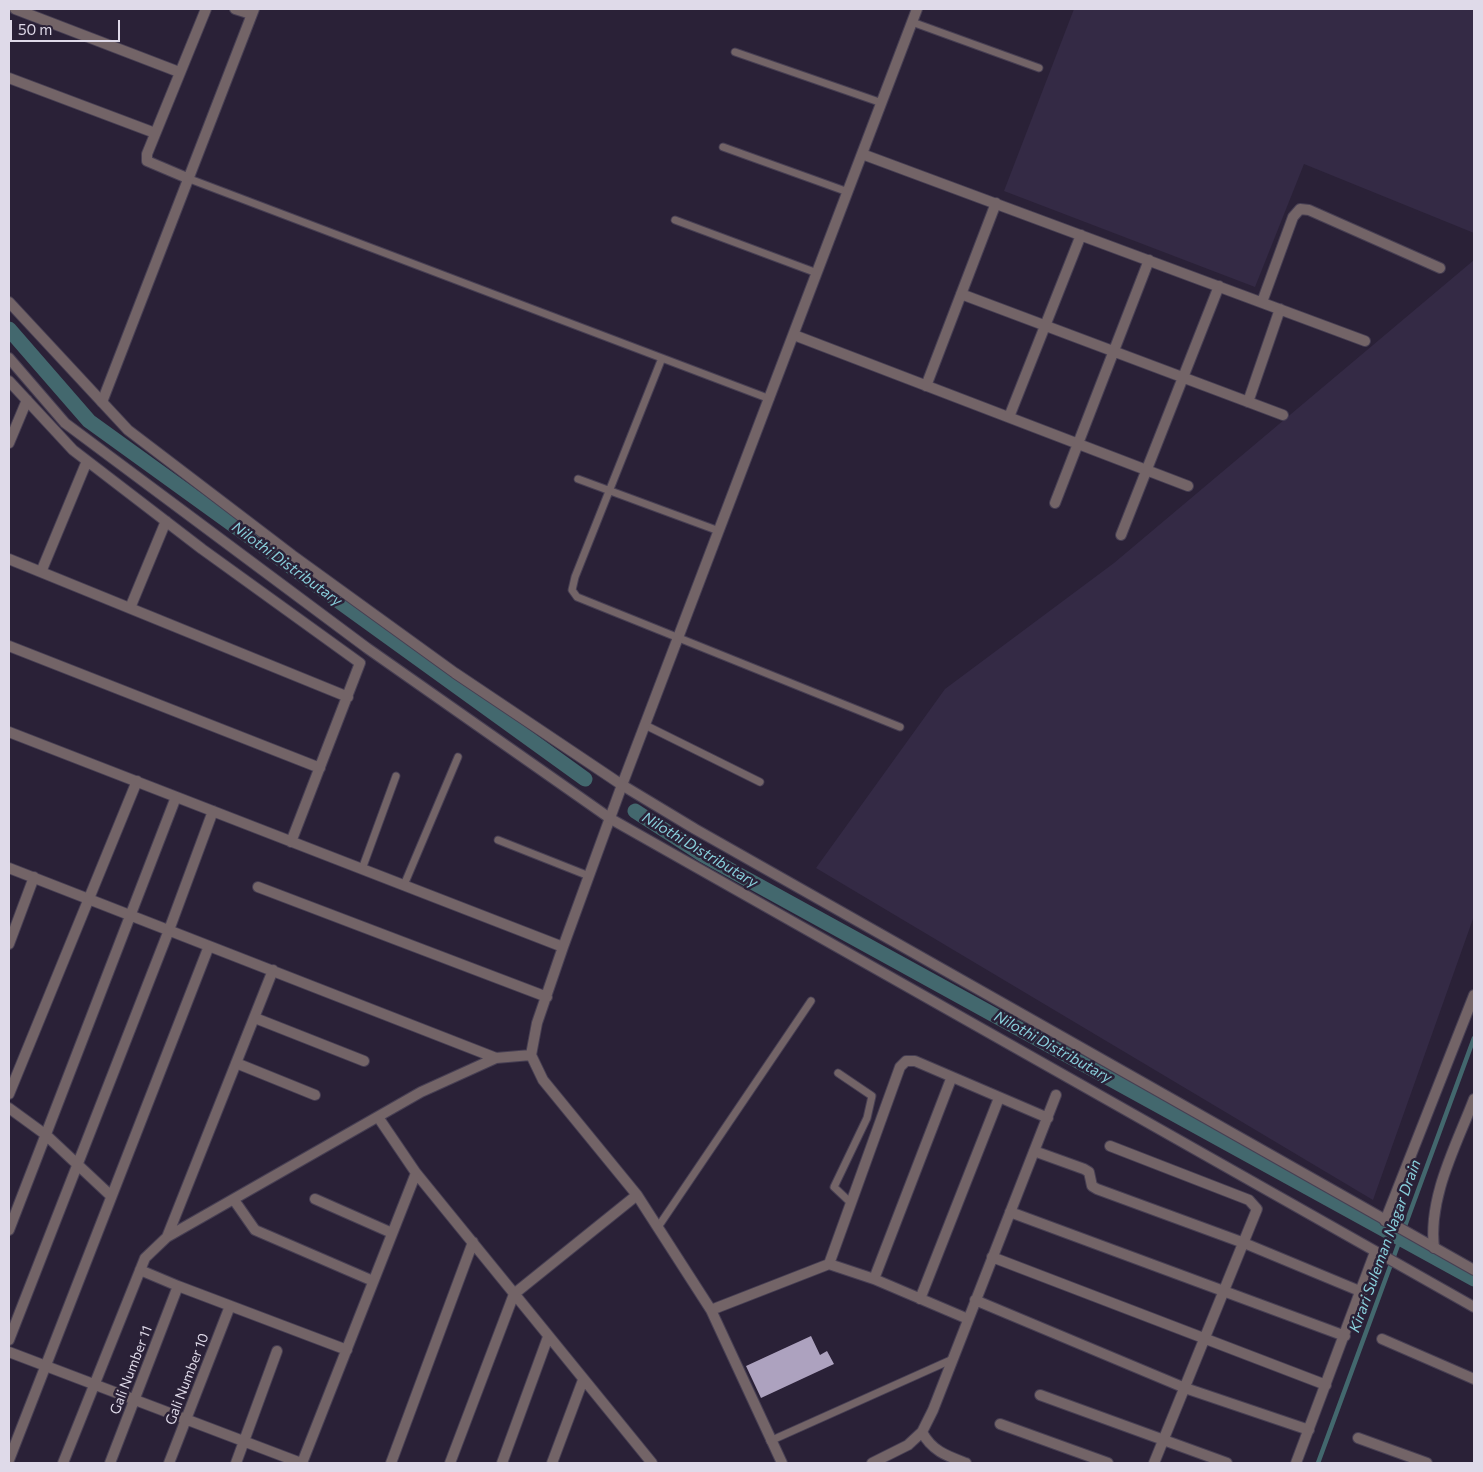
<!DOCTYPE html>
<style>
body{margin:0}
#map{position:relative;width:1483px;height:1472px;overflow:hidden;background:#2a2137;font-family:Commissioner,sans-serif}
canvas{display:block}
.frame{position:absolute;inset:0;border:10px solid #dfdae9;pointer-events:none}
.scale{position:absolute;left:10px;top:20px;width:110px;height:22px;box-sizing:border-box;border:2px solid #dfdae9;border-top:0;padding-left:6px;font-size:15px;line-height:18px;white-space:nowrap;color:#dfdae9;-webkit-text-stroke:4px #2a2137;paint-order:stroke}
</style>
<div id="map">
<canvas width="1483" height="1472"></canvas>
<div class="frame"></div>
<div class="scale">50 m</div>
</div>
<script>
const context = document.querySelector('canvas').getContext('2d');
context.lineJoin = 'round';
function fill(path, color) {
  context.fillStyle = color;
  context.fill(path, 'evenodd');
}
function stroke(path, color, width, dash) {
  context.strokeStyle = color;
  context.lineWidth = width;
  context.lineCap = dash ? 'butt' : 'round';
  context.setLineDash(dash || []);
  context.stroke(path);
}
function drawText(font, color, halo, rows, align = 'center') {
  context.font = font + ' Commissioner,sans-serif';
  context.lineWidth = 5;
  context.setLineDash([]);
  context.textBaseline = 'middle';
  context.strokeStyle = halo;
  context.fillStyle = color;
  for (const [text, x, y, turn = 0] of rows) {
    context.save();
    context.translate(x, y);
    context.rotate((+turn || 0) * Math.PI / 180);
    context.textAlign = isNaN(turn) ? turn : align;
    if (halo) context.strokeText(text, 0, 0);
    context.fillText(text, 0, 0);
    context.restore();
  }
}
const built = new Path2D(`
 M1074,9H1474V233L1304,164L1255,287L1004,191Z
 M1474,260V916L1373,1200L816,868L945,689L1114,563Z`);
const stream = new Path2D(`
 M1318,1463L1474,1038`);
const canal = new Path2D(`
 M9,329L89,421L585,779
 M635,811L703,855L1474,1279`);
const building = new Path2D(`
 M811,1336L820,1355L827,1351L834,1364L761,1398L746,1366Z`);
const service = new Path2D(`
 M912,22L1039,68
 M735,52L882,103
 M723,147L848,192
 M187,178L770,399
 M675,220L817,273
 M662,358L575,577L572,590L577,597L900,727
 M578,479L719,531
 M645,725L760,782
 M498,840L589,876
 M362,869L396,776
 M404,885L458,757
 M838,1073L872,1096L867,1118L834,1187L851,1203
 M658,1227L811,1001
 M770,1441L953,1359`);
const minor = new Path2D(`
 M15,9L179,72
 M235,9L251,14
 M9,78L155,133
 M862,154L1365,341
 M187,178L147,161V154L206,9
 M961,294L1283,415
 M1262,302L1293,217L1300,209L1309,210L1440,268
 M794,335L1188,486
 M9,381L73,450L202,549L360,663L291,842
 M926,386L996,203
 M102,402L254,9
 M1248,402L1280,309
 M1009,417L1081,235
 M9,443L27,400
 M1055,503L1149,260
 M1121,535L1219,286
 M9,559L348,697
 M41,572L87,461
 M130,608L166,521
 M9,646L320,768
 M9,732L563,947
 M9,868L496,1058L531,1055
 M258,887L547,997
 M9,944L34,877
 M255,1018L364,1061
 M236,1063L315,1095
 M9,1094L137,781
 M9,1108L46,1135L110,1195
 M378,1117L416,1173L652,1463
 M1110,1146L1249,1200L1257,1209L1154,1463
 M1034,1151L1084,1169L1089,1172L1092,1186L1097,1189L1244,1243L1362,1292
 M315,1199L392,1233
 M234,1200L255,1230L373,1281
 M1010,1212L1345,1336
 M1385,1221L1474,995
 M9,1230L176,797
 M167,1237L273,970
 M1434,1248C1428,1197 1456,1146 1474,1099
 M992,1257L1326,1385
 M829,1264L874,1279L968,1319
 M140,1270L178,1286L347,1350
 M874,1279L951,1079
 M920,1299L999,1098
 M975,1300L1185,1388L1309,1430
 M711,1310L829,1264L900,1067L906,1061H915L1048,1118
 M1382,1339L1474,1379
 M9,1340L169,930L213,811
 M9,1352L301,1463
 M1040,1395L1227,1463
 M1000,1424L1108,1463
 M922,1432C932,1451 947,1456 966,1463
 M1358,1438L1427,1463
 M9,1460L209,946
 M63,1463L145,1258L167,1237L421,1092L496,1058
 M110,1463L178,1286
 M169,1463L230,1306
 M236,1463L277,1351
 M302,1463L416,1173
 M391,1463L473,1242
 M450,1463L514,1294L637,1195
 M502,1463L548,1337
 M552,1463L583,1380
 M782,1463L711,1310L637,1195L543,1080L531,1055L537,1023L563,947L622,785L917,9
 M872,1463L908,1445L922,1432L933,1410L1056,1095
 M1296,1463L1375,1252`);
const tertiary = new Path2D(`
 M9,302L128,430L292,555L455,673L622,785L695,829L1474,1270
 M9,358L65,423L367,648L611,819L1474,1307`);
const streetNames = [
 ["Gali Number 11",131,1370,-69],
 ["Gali Number 10",187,1379,-69]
];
const waterNames = [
 ["Nilothi Distributary",287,564,36],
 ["Nilothi Distributary",700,850,31],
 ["Nilothi Distributary",1053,1047,29],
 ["Kirari Suleman Nagar Drain",1385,1246,-70]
];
fill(built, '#342a45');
stroke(stream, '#43686e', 4.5);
stroke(canal, '#43686e', 15);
fill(building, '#ada2bf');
stroke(service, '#473f53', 9);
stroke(minor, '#473f53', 12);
stroke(tertiary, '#473f53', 12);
stroke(service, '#736467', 7);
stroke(minor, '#736467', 10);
stroke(tertiary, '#736467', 10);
drawText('14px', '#dfdae9', '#2a2137', streetNames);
drawText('italic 15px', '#88cfdb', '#2a2137', waterNames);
</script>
